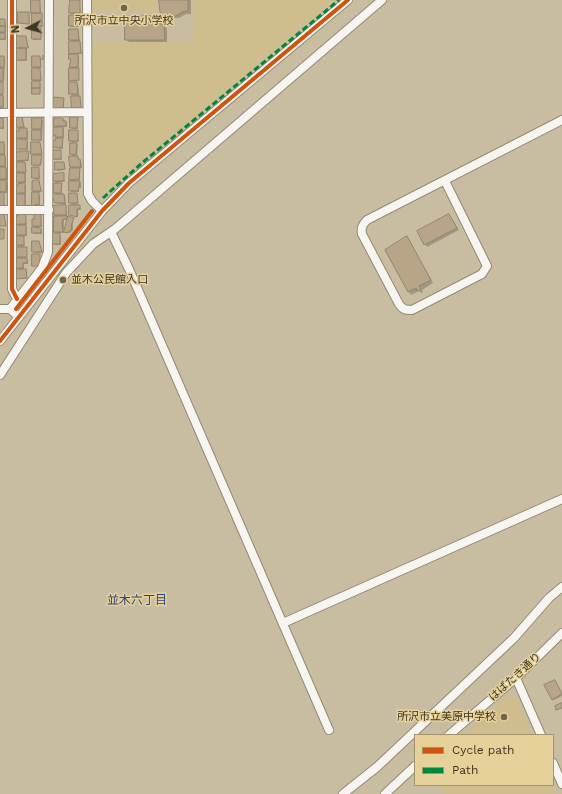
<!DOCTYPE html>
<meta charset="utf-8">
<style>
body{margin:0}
#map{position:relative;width:562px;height:794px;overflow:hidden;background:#c8bda0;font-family:"Work Sans",sans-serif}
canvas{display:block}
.legend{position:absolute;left:414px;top:734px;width:140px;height:52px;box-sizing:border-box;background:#e6d19b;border:1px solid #a3936a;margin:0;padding:5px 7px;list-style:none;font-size:12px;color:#3e3620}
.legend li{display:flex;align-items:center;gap:8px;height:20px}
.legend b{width:20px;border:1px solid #a3936a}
.north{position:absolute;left:8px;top:8px;width:40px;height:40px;-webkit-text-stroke:3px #e6d19b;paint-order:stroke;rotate:264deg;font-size:11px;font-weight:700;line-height:16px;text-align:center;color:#3e3620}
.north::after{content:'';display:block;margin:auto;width:14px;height:18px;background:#3e3620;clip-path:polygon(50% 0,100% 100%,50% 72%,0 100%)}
</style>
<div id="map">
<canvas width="562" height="794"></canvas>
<ul class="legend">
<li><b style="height:5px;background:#ce540f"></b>Cycle path</li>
<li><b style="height:5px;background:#00873e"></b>Path</li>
</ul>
<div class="north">N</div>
</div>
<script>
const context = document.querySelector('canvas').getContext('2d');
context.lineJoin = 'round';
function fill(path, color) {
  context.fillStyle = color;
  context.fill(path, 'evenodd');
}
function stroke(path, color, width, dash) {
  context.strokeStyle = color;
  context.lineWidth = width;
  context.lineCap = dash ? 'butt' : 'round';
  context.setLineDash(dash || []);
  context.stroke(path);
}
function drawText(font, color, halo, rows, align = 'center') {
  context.font = font + ' "Work Sans","Noto Sans JP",sans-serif';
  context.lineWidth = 3;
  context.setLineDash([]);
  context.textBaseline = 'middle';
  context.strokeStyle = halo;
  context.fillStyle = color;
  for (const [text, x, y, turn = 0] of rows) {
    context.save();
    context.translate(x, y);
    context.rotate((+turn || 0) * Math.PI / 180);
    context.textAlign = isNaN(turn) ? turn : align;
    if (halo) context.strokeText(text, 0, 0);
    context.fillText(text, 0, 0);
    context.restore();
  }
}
const built = new Path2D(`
 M91,0H158V11L91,12Z
 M194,0H335L100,197L93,192L91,43L193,41Z
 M506,696L516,699L532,735H465Z
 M441,785H553L556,794H445Z`);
const shadow = new Path2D(`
 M161,0H191V14H186L179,18H165L162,15Z
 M40,1L43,27H34L33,26Z
 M79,1L81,13L71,14L70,12Z
 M29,13L30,24H20L19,23Z
 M77,16L78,27H71L70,26Z
 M159,17L162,20V25L167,28V42H129L126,39Z
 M0,20L6,22V33H4L6,35V40H0Z
 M40,29L41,40H34L33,39Z
 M78,30L80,41H78L80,43L82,54H77L79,57V81H71V60L70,58L72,55L70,53L73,42L70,39Z
 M26,37L29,48H27V61H18L17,59Z
 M42,55H45L46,60H41V68L39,69L42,81H38L41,84L40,94H34L36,82L33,80V57H40L42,59Z
 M0,57L5,58L4,82L1,81L3,84V95H2L4,97V108H0Z
 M70,83L78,84L81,109L73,108Z
 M64,99V109H55Z
 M22,118L25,129L28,131V139H25L28,142V150L18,149L20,140L17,137L20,128L16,127Z
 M78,118V129H72L71,127Z
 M0,119L4,120V129H0Z
 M33,119L43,120L42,141L33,140Z
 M63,119L67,123V127H61L64,129V138H61L63,141V149L55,148L53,147L59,140L53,135V128H58L55,126Z
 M78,131L79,142H75L78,145L77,157L81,161L82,168H78L80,170V180H78L81,183V188H79V192H72L70,191L73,182L70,180L73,169L71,167L74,157L71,154L73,144L70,141Z
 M0,143L5,144V155H3L6,157V167H4L7,169V180H4L7,183V193H4V207H0Z
 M40,143L42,154H40L42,157L41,166H34L35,156L32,153Z
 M61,151L62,160H55L54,159Z
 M28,152L29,161H24L26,164V183H23L26,186V207L19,208L20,195L17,192L19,184L15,166L19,163L16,160Z
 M64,163L65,170L58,171L56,169Z
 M39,168L40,179H34L33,178Z
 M63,174L65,182H59L62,185V195L65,196L66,204H57V195L55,192L57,184L54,181V175Z
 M39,181L42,192H37L40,195V205L34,207L36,193L33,191V182Z
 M76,194L78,206L80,207L81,210H78V217L70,214L74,206L70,203Z
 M66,206L68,220H64V233H58L61,236V245H55L53,244L58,234L55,231L53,207Z
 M25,215L27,225H25L27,227V236H21L24,239L25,248L27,249V258H25L28,261V264H24V270L27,271V279H18L16,278L19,270L17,267L19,259L16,257L20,248L17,245L20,237L17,234L16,223Z
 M41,215L42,227H39L42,230V234H34L33,220Z
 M449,215L459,230L427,247L418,231Z
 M73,219V230L70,233H67Z
 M407,238L433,283L422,290L423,292L421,293L419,291L411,295L386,250Z
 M39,242L43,253H35L33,252Z
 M556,682L562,696L554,700L552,699Z`);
const building = new Path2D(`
 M31,0H40V13H31Z
 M70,0H80V13H69Z
 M159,0H188V11L182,12L176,16H161Z
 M18,12H29V24L18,23Z
 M32,13H42V26H32Z
 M69,15H78V26H69Z
 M125,16H160V24H164L165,40H125Z
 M0,19H5V26H0Z
 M0,26H5V32H0Z
 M32,28H41V39H32Z
 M69,29H78L79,40H69Z
 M0,33H5V39H0Z
 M15,36H26L28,48H15Z
 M69,41H80L81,53L69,54Z
 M16,48H26V60H16Z
 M69,54H78V67H69L71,59H69Z
 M0,56H4V67H0Z
 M32,56H40L41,67H32Z
 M0,68H3V81H0Z
 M32,68H40L41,80H32Z
 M69,68H79V80L69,81Z
 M32,81H40V88H32Z
 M0,82H3V94H0Z
 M69,82H77L78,94H69Z
 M32,88H40V94H32Z
 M0,95H3V107H0Z
 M71,96H80L81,108H72Z
 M52,97L64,98L63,108L53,109Z
 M15,117H22L24,127H15Z
 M70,117H78L77,128H70Z
 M0,118H3V128H0Z
 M32,118H42L41,129H32Z
 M54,118H63V121H66V126H54Z
 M63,127V137H55V135H52V128Z
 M19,128H27V138H16V131H19Z
 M32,130H41V140H32Z
 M69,130H78V141H69Z
 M63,138L62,148L53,147L52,141H55V139Z
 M17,139H27V149H17Z
 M0,142H4V154H0Z
 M31,142H40L42,154H31Z
 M70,143H77L76,155L70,154Z
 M53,150H61V159H53Z
 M19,151H29L28,160L15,161L16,152H19Z
 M0,155H5V166H0Z
 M32,155H42L40,165H32Z
 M69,156H78V159H80L81,167H70Z
 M14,162H25L26,172H15V168L17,166L14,167Z
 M55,162H64L65,169L55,170Z
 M0,167H6V179H0Z
 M32,167H39V178H32Z
 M70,168H80L79,179L69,180Z
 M16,173H25V182H16Z
 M64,173V181H53V174Z
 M0,180H6V192H0Z
 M39,180L41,191H32V181Z
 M69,181H80L78,191H69Z
 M25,183V193H16V186H18V184Z
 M54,183H62L61,193H54Z
 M0,192H4V207H0Z
 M32,192H39V205L35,204V206H32Z
 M69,193H77L78,203H69Z
 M16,194H25V206L17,207Z
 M52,194H64L65,203H55Z
 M66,205V215H54L52,206Z
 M69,205H80V209H77V217L69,215Z
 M0,214H4L6,226H0Z
 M18,214H26V224H15V216H18Z
 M34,214H41V226H32V219H34Z
 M449,214L457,228L424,245L417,231Z
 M54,216H67V219H63L62,222L63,232H54Z
 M68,216L74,218L71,226L72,229L67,233L64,232Z
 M17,225H26V235H16Z
 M32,227L41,228V233H32Z
 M0,229H4V239H0Z
 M53,233H60V244H52Z
 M16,236H24V245H16Z
 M407,236L431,280L419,286L421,289L417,291L416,288L408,292L385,250Z
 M32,241H39L42,252H32Z
 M15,247H27V257H15Z
 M32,254H40V266H32Z
 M16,258H27V263H23V268H16Z
 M15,269H26L27,278L15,279Z
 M555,680L562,694L552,700L544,685Z
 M562,703V708L556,710L555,706Z`);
const minor = new Path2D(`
 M12,0V289L17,299
 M87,0L88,194L92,201L102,211
 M0,113L87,112
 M445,181L487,266L482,274L412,310C406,310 403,310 399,304L362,234C361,228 362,225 367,220L562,120
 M0,210H49
 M111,232L129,269L329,730
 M0,309H10L19,317
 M10,309L42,268L48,252L49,0
 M0,341L102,211L129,183L348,0
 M0,375L66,273L93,244L115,229L382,0
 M283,623L562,499
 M516,678L541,735
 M449,735L516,678L562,633
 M553,763L562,784
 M343,794L377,767L514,638L549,598L562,587
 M385,794L415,766`);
const quiet = new Path2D(`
 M103,198L142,163L339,0`);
const cycleway = new Path2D(`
 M12,0V289L17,299
 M16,309L92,211
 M0,341L102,211L129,183L348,0`);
const markers = [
 [124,8,4,"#6e654d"],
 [63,280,4,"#6e654d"],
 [504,717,4,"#6e654d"]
];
const poiNames = [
 ["所沢市立中央小学校",124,21],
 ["並木公民館入口",71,280,"left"],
 ["所沢市立美原中学校",496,717,"right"]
];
const streetNames = [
 ["はばたき通り",515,677,-42]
];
const neighbourhoodNames = [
 ["並木六丁目",137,600]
];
fill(built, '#cfbd8e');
fill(shadow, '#0003');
fill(building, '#b8a587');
stroke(building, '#908470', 1);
stroke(minor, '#938a73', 10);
stroke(minor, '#f7f5f1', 8);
stroke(quiet, '#00873e', 3, [6, 3]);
stroke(cycleway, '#ce540f', 4);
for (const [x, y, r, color] of markers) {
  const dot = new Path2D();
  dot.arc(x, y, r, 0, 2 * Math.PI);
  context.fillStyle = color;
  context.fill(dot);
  stroke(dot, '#e6d19b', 1.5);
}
drawText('11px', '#3e3620', '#e6d19b', poiNames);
drawText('11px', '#3e3620', '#e6d19b', streetNames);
drawText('12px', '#2f417a', '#e6d19b', neighbourhoodNames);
</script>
